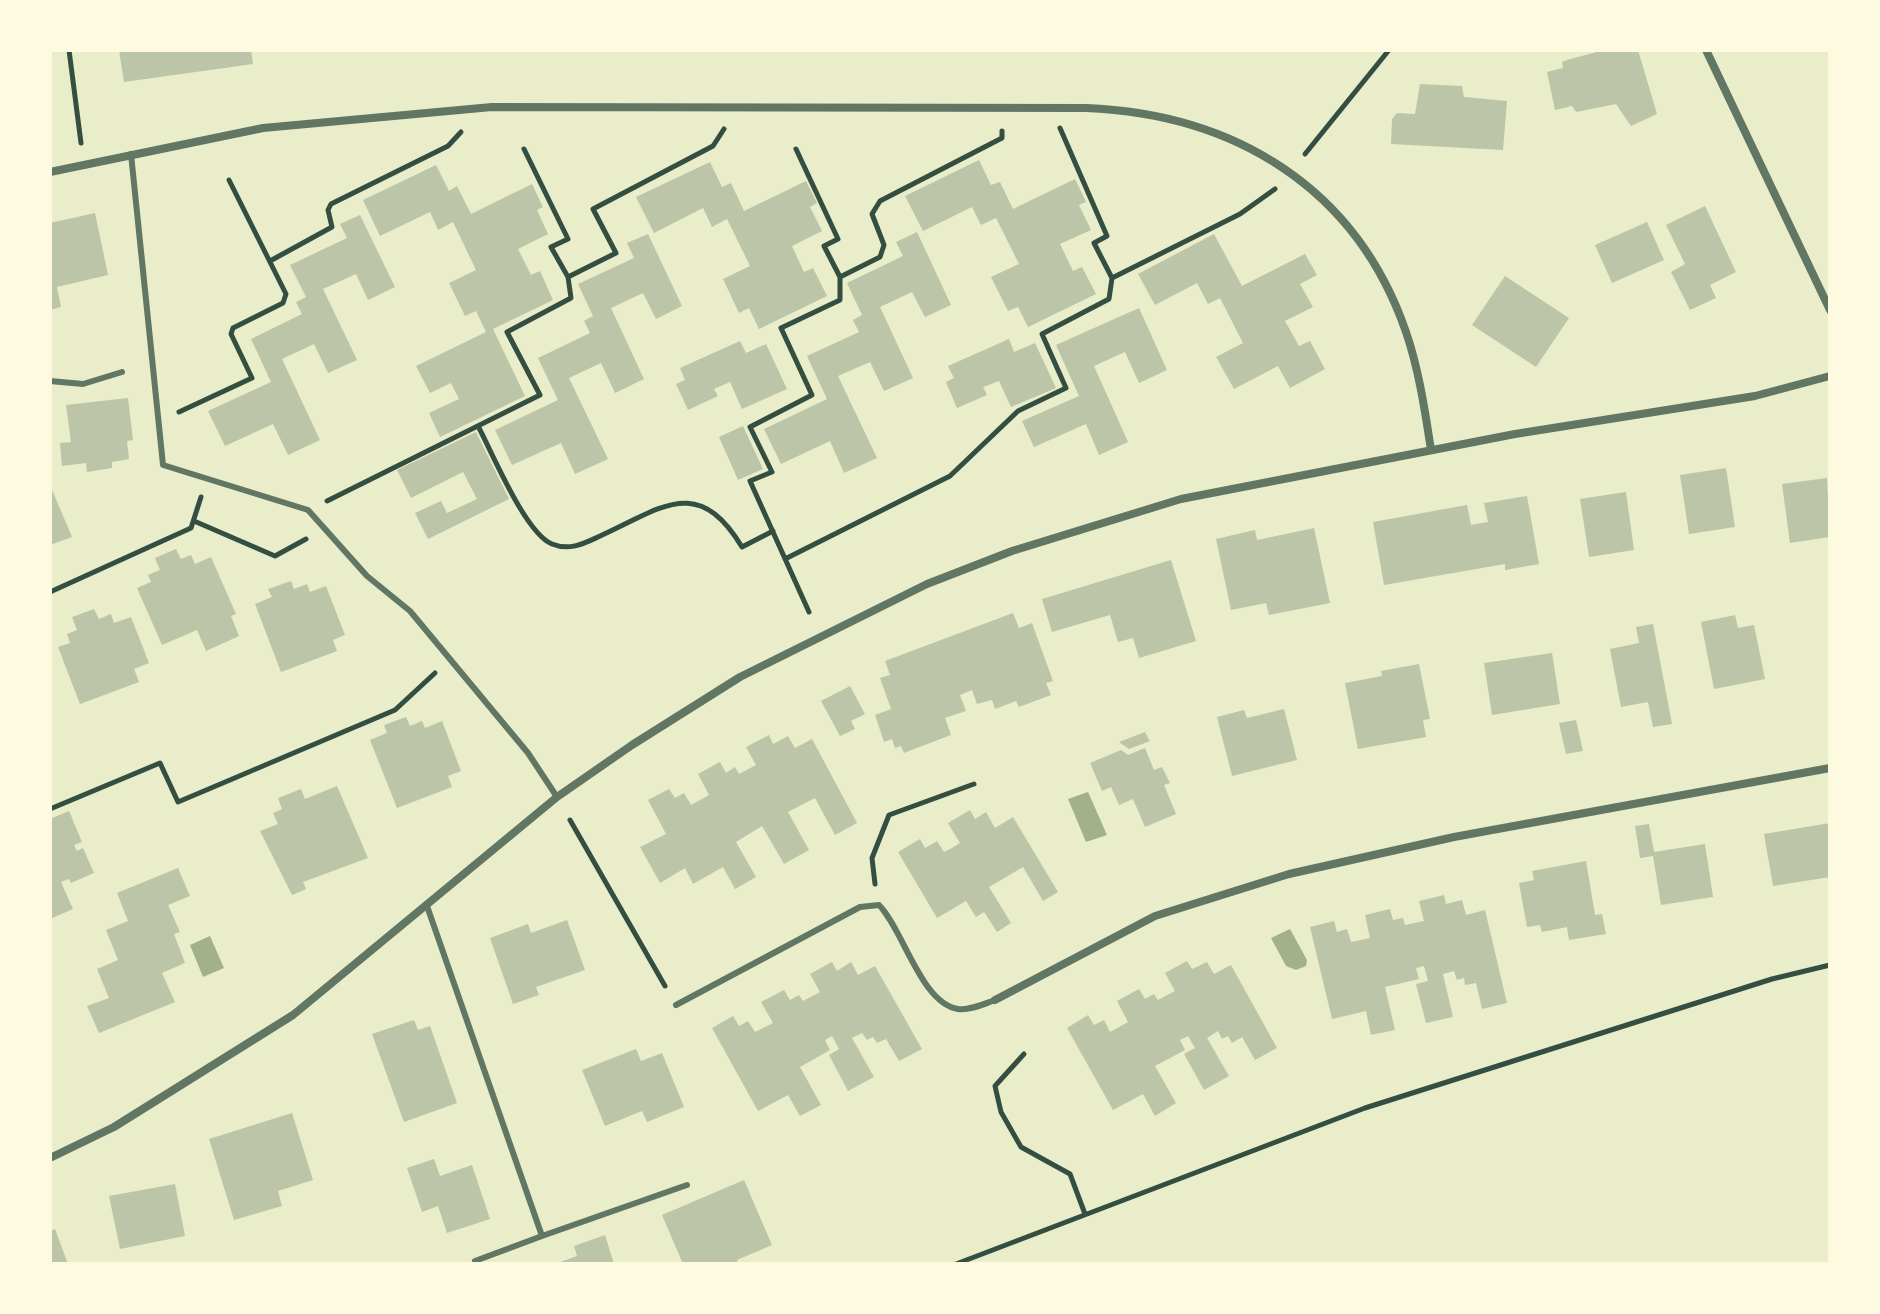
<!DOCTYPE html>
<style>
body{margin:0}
#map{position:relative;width:1880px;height:1314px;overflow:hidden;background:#e9edc9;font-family:"Roboto Condensed",sans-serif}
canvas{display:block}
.frame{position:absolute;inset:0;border:52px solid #fefae0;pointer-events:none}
</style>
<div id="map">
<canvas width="1880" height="1314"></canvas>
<div class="frame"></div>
</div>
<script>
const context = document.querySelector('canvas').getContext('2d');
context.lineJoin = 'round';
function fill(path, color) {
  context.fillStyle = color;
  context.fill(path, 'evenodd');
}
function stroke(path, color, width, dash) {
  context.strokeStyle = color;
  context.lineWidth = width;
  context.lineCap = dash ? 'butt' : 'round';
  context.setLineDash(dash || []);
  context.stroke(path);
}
const water = new Path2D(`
 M1088,792L1107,835L1086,842L1068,799Z
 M1290,929L1307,960L1306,966L1296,970L1286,966L1271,938Z
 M210,936L224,968L203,977L190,945Z`);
const building = new Path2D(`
 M119,50H251L253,64L124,82Z
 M1604,50H1638L1657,114L1631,126L1616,104L1576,112L1572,106L1555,110L1547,72L1563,68L1562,62L1567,60Z
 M1420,84L1462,86L1464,97L1507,101L1503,150L1391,144L1392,119L1397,113L1415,114Z
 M979,160L991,185L1000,182L1013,209L1075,179L1086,202L1079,205L1091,230L1060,244L1073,271L1082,267L1096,294L1028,327L1018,307L1008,311L991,277L1019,264L996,218L981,225L972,207L923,231L905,196Z
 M710,162L722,187L731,183L744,211L806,181L817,203L810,207L822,231L792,246L804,272L813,268L827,296L759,329L749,308L739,313L723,279L750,266L727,219L712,227L703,208L654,233L636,197Z
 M436,165L449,191L457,186L471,214L532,184L543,207L537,210L548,234L518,249L531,275L540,271L553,300L493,329L525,396L440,437L429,413L459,399L451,383L430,393L416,366L486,332L476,311L465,316L449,283L476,270L453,222L438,230L430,212L380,236L363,200Z
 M1705,206L1736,272L1710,285L1716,298L1690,310L1671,272L1685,264L1666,225Z
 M95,213L108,275L57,287L61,307L50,310V223Z
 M360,215L395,287L368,300L356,274L323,289L357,360L328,373L314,344L282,359L320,440L288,455L273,424L225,446L208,411L271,382L251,339L302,314L296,302L306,297L290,265L347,238L340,224Z
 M1647,222L1664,260L1612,283L1595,245Z
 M917,232L951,305L925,317L912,292L880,307L913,378L884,391L870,362L838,376L877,458L844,473L830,441L781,464L764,429L827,399L807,356L859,332L853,320L862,315L847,283L903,256L896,242Z
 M648,234L682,306L656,319L643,293L611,308L644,379L615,393L601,363L569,378L608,459L575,474L561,443L512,465L495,430L558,400L538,358L590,333L584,321L593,316L578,284L634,258L627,243Z
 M1214,234L1242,286L1305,254L1317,275L1300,284L1313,307L1285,321L1299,346L1310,341L1325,369L1290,388L1278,366L1234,389L1216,357L1243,343L1220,298L1208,304L1197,283L1155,305L1138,274Z
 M1505,276L1569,318L1536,367L1472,325Z
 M1139,308L1167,370L1139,383L1125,352L1094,366L1128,442L1099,455L1086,424L1034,447L1022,421L1079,396L1056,345Z
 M1009,339L1014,352L1035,343L1056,388L1011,407L999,381L983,387L987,395L957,408L946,382L954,378L948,366Z
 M740,341L746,353L766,344L787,389L742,409L730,382L714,389L718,396L688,410L676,384L685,380L680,368Z
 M128,398L133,440L127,441L129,459L112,462V468L87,472L86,463L62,466L60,443L71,442L66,405Z
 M743,426L763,469L738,480L719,437Z
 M476,432L509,499L428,539L415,513L441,501L447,513L477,499L463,472L411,498L397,470Z
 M1726,468L1735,527L1689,534L1680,475Z
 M1827,478L1830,537L1790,543L1782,484Z
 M50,485L72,537L50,545Z
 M1626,492L1634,550L1589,557L1580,499Z
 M1527,496L1539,564L1505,570V564L1384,585L1373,522L1467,505L1471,525L1488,522L1484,503Z
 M1314,528L1330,603L1269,615L1266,603L1231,610L1216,539L1255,530L1257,540Z
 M176,549L181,559L191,555L195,564L211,557L236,614L231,616L239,636L206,651L197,630L162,645L137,588L151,582L148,575L160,570L155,558Z
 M1171,560L1196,641L1139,658L1133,638L1118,642L1110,615L1052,632L1042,599Z
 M291,581L294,589L307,584L310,592L326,586L345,635L333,640L337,651L281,672L255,604L272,597L268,589Z
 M94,609L99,619L111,614L114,623L131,617L149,663L134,669L139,682L80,704L58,647L70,643L67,634L77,630L72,617Z
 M1013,613L1019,628L1032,623L1053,681L1046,683L1051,695L1019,707L1016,701L995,709L992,700L977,704L972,690L960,695L966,711L945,718L951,735L904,753L901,746L895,748L892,739L884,742L875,715L891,709L880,678L890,675L885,661Z
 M1735,615L1738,628L1754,625L1765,679L1714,689L1701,622Z
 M1653,624L1672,724L1653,727L1648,702L1621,707L1610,649L1639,643L1636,627Z
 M1552,653L1560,704L1492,715L1484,663Z
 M1419,664L1430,719L1423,720L1426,737L1358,749L1345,683L1382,676L1381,671Z
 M850,686L865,714L851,721L855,729L840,736L821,701Z
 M1284,709L1297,760L1232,776L1217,717L1244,710L1247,718Z
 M406,717L410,726L422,721L425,728L442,721L461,771L448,776L452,787L397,808L370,740L387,733L384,725Z
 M1576,720L1583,751L1566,754L1559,723Z
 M1145,732L1150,741L1129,749L1119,742Z
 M769,735L773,744L788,736L795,748L812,739L857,823L835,835L815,798L788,812L809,850L784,864L762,826L736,842L756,877L735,889L723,867L693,884L685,868L660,883L640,847L666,834L648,800L669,789L675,798L684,793L691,805L709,795L698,774L720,762L726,773L735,767L739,774L756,765L746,747Z
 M1145,748L1154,770L1162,767L1170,783L1164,785L1176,814L1145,827L1133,799L1119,805L1111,787L1102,791L1090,763L1121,750L1128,755Z
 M337,786L368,858L303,882L306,889L292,895L260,831L278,824L273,813L282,809L278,798L301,789L305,799Z
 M970,810L975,819L986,812L995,828L1013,817L1058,892L1043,901L1023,867L989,887L1011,923L997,932L984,912L976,917L966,901L937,918L898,852L920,839L925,848L937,841L944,852L952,848L960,843L948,823Z
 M69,811L82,842L74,845L77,851L83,848L94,873L71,883L69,879L61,882L73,909L50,919V819Z
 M1830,823V877L1773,886L1764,834Z
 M1649,824L1654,852L1705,844L1713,897L1661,905L1653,856L1640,858L1635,826Z
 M1586,861L1595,915L1602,914L1606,934L1569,940L1567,927L1542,932L1540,925L1527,927L1519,883L1534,880L1532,871Z
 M178,868L190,896L168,905L180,932L174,934L185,963L162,973L175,1002L99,1033L87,1006L109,998L97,969L118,960L106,930L128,921L117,893Z
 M1444,895L1446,904L1462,900L1466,915L1485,910L1507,1003L1482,1009L1476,983L1465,985L1464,978L1457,980L1454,971L1443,974L1453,1017L1426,1023L1416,984L1428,981L1424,966L1416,968L1419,979L1385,987L1395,1030L1371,1035L1366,1011L1332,1019L1310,927L1334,921L1337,932L1347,929L1351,942L1370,938L1365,915L1390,909L1393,920L1403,918L1405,925L1424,921L1419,901Z
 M567,920L585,970L536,987L539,995L513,1004L490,938L528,924L531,933Z
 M1187,961L1192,969L1207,962L1214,974L1231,965L1277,1048L1255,1060L1242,1037L1232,1043L1228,1036L1222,1039L1218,1031L1207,1038L1229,1076L1204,1090L1184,1054L1195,1048L1188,1036L1180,1040L1185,1050L1155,1066L1176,1103L1155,1116L1143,1094L1113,1110L1067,1028L1088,1015L1094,1025L1104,1020L1110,1032L1128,1022L1117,1001L1139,989L1145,999L1154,994L1158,1000L1175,991L1165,973Z
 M832,962L837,971L851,962L858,975L875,966L922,1049L899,1061L886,1039L877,1043L873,1037L867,1040L862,1033L852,1038L874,1077L848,1091L829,1055L839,1049L832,1036L825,1040L830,1050L800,1067L821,1105L800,1116L788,1095L758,1111L712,1028L733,1016L739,1026L748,1021L755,1032L773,1023L761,1002L784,990L790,1000L799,995L803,1001L820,992L810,974Z
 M414,1020L418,1030L430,1026L457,1103L404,1122L372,1034Z
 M636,1049L641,1061L662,1053L684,1107L647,1122L642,1111L605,1126L582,1070Z
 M292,1113L313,1180L278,1191L282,1206L234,1220L209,1139Z
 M434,1159L440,1176L472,1165L490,1219L447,1233L438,1206L422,1212L407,1168Z
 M744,1180L772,1245L737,1260L738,1264H683L662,1215Z
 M175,1184L185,1236L120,1249L109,1196Z
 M55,1229L68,1264H50V1231Z
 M605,1235L614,1264H555L577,1256L574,1246Z`);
const path = new Path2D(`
 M69,50L81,143
 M1060,128L1107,236L1094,243L1112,278
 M524,149L568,239L551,247L568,277
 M796,149L838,239L824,246L840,277
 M1305,154L1389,50
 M270,261L332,227L328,210L331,204L448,146L461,132
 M179,412L252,378L231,334L233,328L283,303L286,294L229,180
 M478,426C492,452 525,533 552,544C569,551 583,544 598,537C661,509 697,473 742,547L773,531
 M327,501L540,395L507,332L571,298L568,277L616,253L593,209L713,146L724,129
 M194,521L275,556L306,539
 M785,559L950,476L1018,411L1066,388L1042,334L1109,299L1112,278L1240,214L1275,189
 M50,592L191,528L201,497
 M809,612L750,481L772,472L750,427L812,395L781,328L840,300V277L880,257L884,245L872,214L880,201L1002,138V131
 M50,809L160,763L178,802L395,710L435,673
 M570,820L665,986
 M875,884L872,858L889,815L974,784
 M1024,1054L995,1086L1001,1112L1021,1147L1070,1174L1085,1214
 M956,1264L1365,1108L1772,979L1830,965`);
const service = new Path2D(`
 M131,154L163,465L308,510L367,576L410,611L528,753L557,797
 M50,381L83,384L122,372
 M427,906L542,1236L687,1185
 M676,1005L860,907L879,905C904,931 921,1003 958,1009C969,1011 984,1004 995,1000
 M475,1261L542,1236`);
const minor = new Path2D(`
 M1706,50L1830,310
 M50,172L263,128L492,107L1086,108C1234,114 1356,187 1406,332C1419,370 1425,411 1431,450
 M995,1000L1155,916L1289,874L1454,837L1830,768
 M50,1158L114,1127L293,1015L557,797L632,745L740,677L927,584L1012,551L1181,499L1515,434L1755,396L1830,376`);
fill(water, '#a3b18a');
fill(building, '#bcc5a7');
stroke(path, '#344e41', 5);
stroke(service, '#617663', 6);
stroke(minor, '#617663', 8);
</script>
